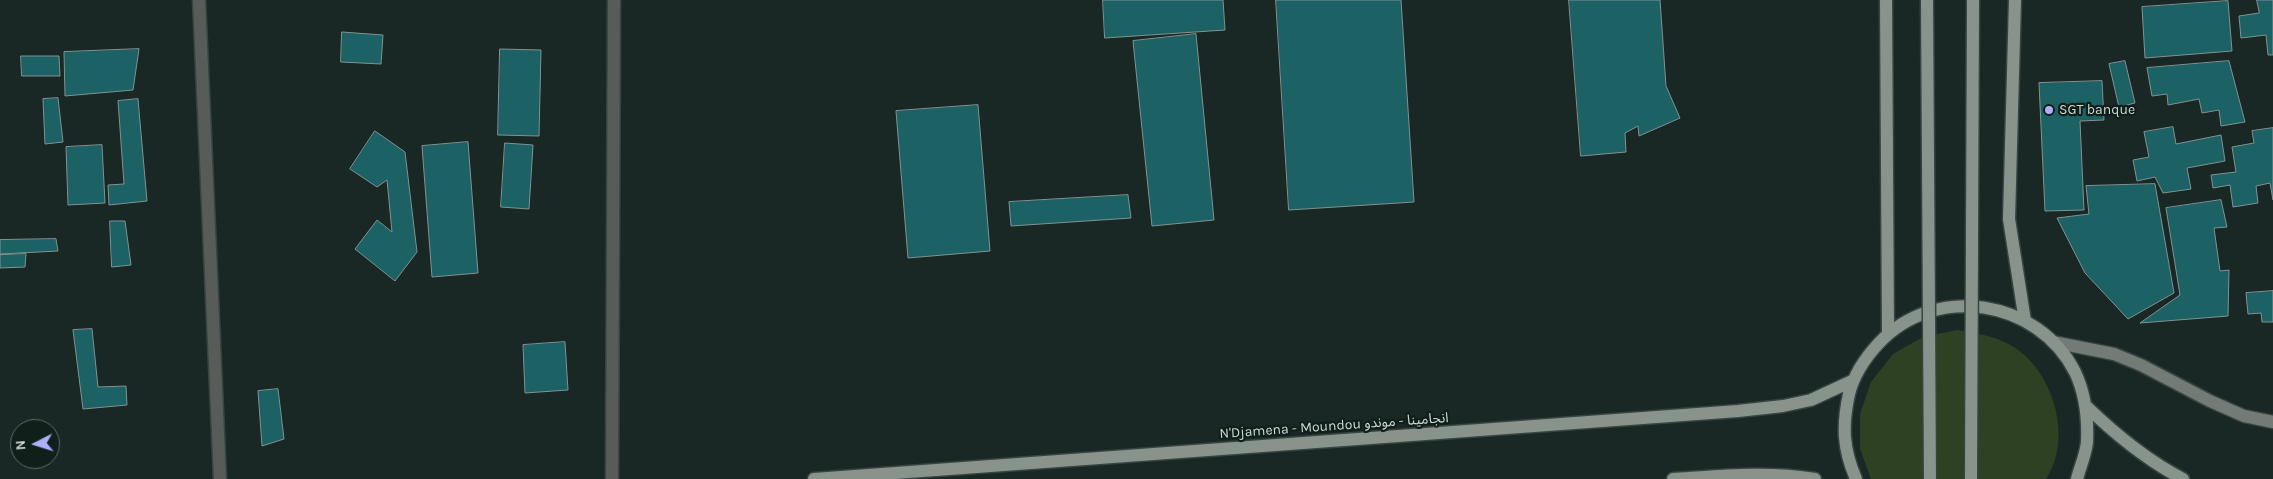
<!DOCTYPE html>
<meta charset="utf-8">
<style>
body{margin:0}
#map{position:relative;width:2273px;height:479px;overflow:hidden;background:#1a2825;font-family:Karla,sans-serif}
canvas{display:block}
.north{position:absolute;left:10px;top:419px;width:50px;height:50px;box-sizing:border-box;background:#111f1b;border:1px solid #5d6965;border-radius:50%;rotate:265deg;font-size:14px;font-weight:700;line-height:20px;text-align:center;color:#ced7d4}
.north::after{content:'';display:block;margin:auto;width:18px;height:22px;background:#b0aefa;clip-path:polygon(50% 0,100% 100%,50% 72%,0 100%)}
</style>
<div id="map">
<canvas width="2273" height="479"></canvas>
<div class="north">N</div>
</div>
<script>
const context = document.querySelector('canvas').getContext('2d');
context.lineJoin = 'round';
function fill(path, color) {
  context.fillStyle = color;
  context.fill(path, 'evenodd');
}
function stroke(path, color, width, dash) {
  context.strokeStyle = color;
  context.lineWidth = width;
  context.lineCap = dash ? 'butt' : 'round';
  context.setLineDash(dash || []);
  context.stroke(path);
}
function drawText(font, color, halo, rows, align = 'center') {
  context.font = font + ' Karla,"Noto Sans Arabic",sans-serif';
  context.lineWidth = 4.5;
  context.setLineDash([]);
  context.textBaseline = 'middle';
  context.strokeStyle = halo;
  context.fillStyle = color;
  for (const [text, x, y, turn = 0] of rows) {
    context.save();
    context.translate(x, y);
    context.rotate((+turn || 0) * Math.PI / 180);
    context.textAlign = isNaN(turn) ? turn : align;
    if (halo) context.strokeText(text, 0, 0);
    context.fillText(text, 0, 0);
    context.restore();
  }
}
const green = new Path2D(`
 M1957,330C1980,334 2003,337 2022,353C2055,380 2072,441 2046,479H1871L1860,449V414L1871,382L1893,354L1923,337Z`);
const building = new Path2D(`
 M1103,0H1223L1225,30L1105,38Z
 M1276,0H1401L1414,202L1289,210Z
 M1569,0H1660L1666,86L1680,118L1639,136L1638,126L1625,133L1626,152L1581,156Z
 M2257,0H2273V55H2268L2266,35L2241,38L2239,16L2259,13Z
 M2228,1L2232,51L2145,58L2142,7Z
 M342,32L383,35L381,64L341,62Z
 M1196,34L1214,220L1152,226L1133,41Z
 M139,49L133,90L65,96L64,52Z
 M500,49L541,50L539,136L498,135Z
 M21,56H59L60,76H22Z
 M2125,61L2135,103L2119,107L2109,64Z
 M2229,61L2245,122L2221,126L2219,110L2202,113L2199,99L2168,105L2167,94L2152,96L2147,68Z
 M2102,81L2104,120L2080,121L2084,210L2045,211L2039,83Z
 M58,98L63,142L45,144L43,99Z
 M138,99L147,201L109,205L108,185L124,184L118,101Z
 M978,105L990,251L908,258L896,111Z
 M2173,127L2176,144L2221,135L2225,161L2187,168L2191,189L2163,193L2155,177L2137,181L2133,160L2149,157L2144,132Z
 M2273,128V200L2270,183L2256,186L2258,203L2233,207L2230,185L2213,188L2211,175L2236,172L2232,147L2254,143L2252,131Z
 M375,131L405,152L417,252L395,281L355,249L377,220L392,232L387,180L377,187L350,169Z
 M468,142L478,273L432,277L422,146Z
 M505,143L533,145L529,209L501,207Z
 M102,145L105,203L68,205L66,147Z
 M2155,184L2174,293L2128,319L2085,273L2057,218L2089,214L2086,186Z
 M1128,195L1131,218L1011,226L1009,202Z
 M2221,200L2227,227L2214,228L2220,271L2229,270L2228,316L2140,323L2180,295L2166,208Z
 M110,221H125L131,265L112,267Z
 M56,239L58,251L0,254V240Z
 M26,254L25,267L0,268V255Z
 M2273,291V322H2262L2261,313L2248,314L2246,293Z
 M92,329L98,387L126,386L127,405L83,409L73,330Z
 M565,342L568,390L525,393L523,345Z
 M278,389L284,439L262,446L258,391Z`);
const minor = new Path2D(`
 M199,0L220,479
 M612,479L614,0`);
const secondary = new Path2D(`
 M2053,342L2114,354L2141,365L2210,401L2244,416L2273,422`);
const primary = new Path2D(`
 M1886,0L1888,333
 M2015,0L2009,219L2025,321
 M2086,406C2116,435 2146,460 2183,479
 M814,479L1738,411L1783,406L1811,400L1852,381
 M1673,479C1720,476 1768,471 1815,479
 M1856,479C1843,449 1842,426 1849,394C1854,374 1865,358 1879,343C1935,283 2038,299 2075,372C2085,393 2088,419 2087,442C2086,454 2080,467 2077,479`);
const primaryBridge = new Path2D(`
 M1927,0L1930,479
 M1971,479L1973,0`);
const markers = [
 [2049,110,5,"#b0aefa"]
];
const poiNames = [
 ["SGT banque",2059,110]
];
const streetNames = [
 ["N'Djamena - Moundou انجامينا - موندو",1334,426,-4]
];
fill(green, '#2e4123');
fill(building, '#1c6164');
stroke(building, '#819293', 1);
stroke(minor, '#374441', 15);
stroke(secondary, '#374441', 15);
stroke(primary, '#374441', 15);
stroke(minor, '#575c59', 12);
stroke(secondary, '#727b75', 12);
stroke(primary, '#88938c', 12);
stroke(primaryBridge, '#374441', 15, []);
stroke(primaryBridge, '#88938c', 12);
for (const [x, y, r, color] of markers) {
  const dot = new Path2D();
  dot.arc(x, y, r, 0, 2 * Math.PI);
  context.fillStyle = color;
  context.fill(dot);
  stroke(dot, '#111f1b', 2);
}
drawText('14px', '#ced7d4', '#111f1b', poiNames, 'left');
drawText('14px', '#ced7d4', '#111f1b', streetNames);
</script>
